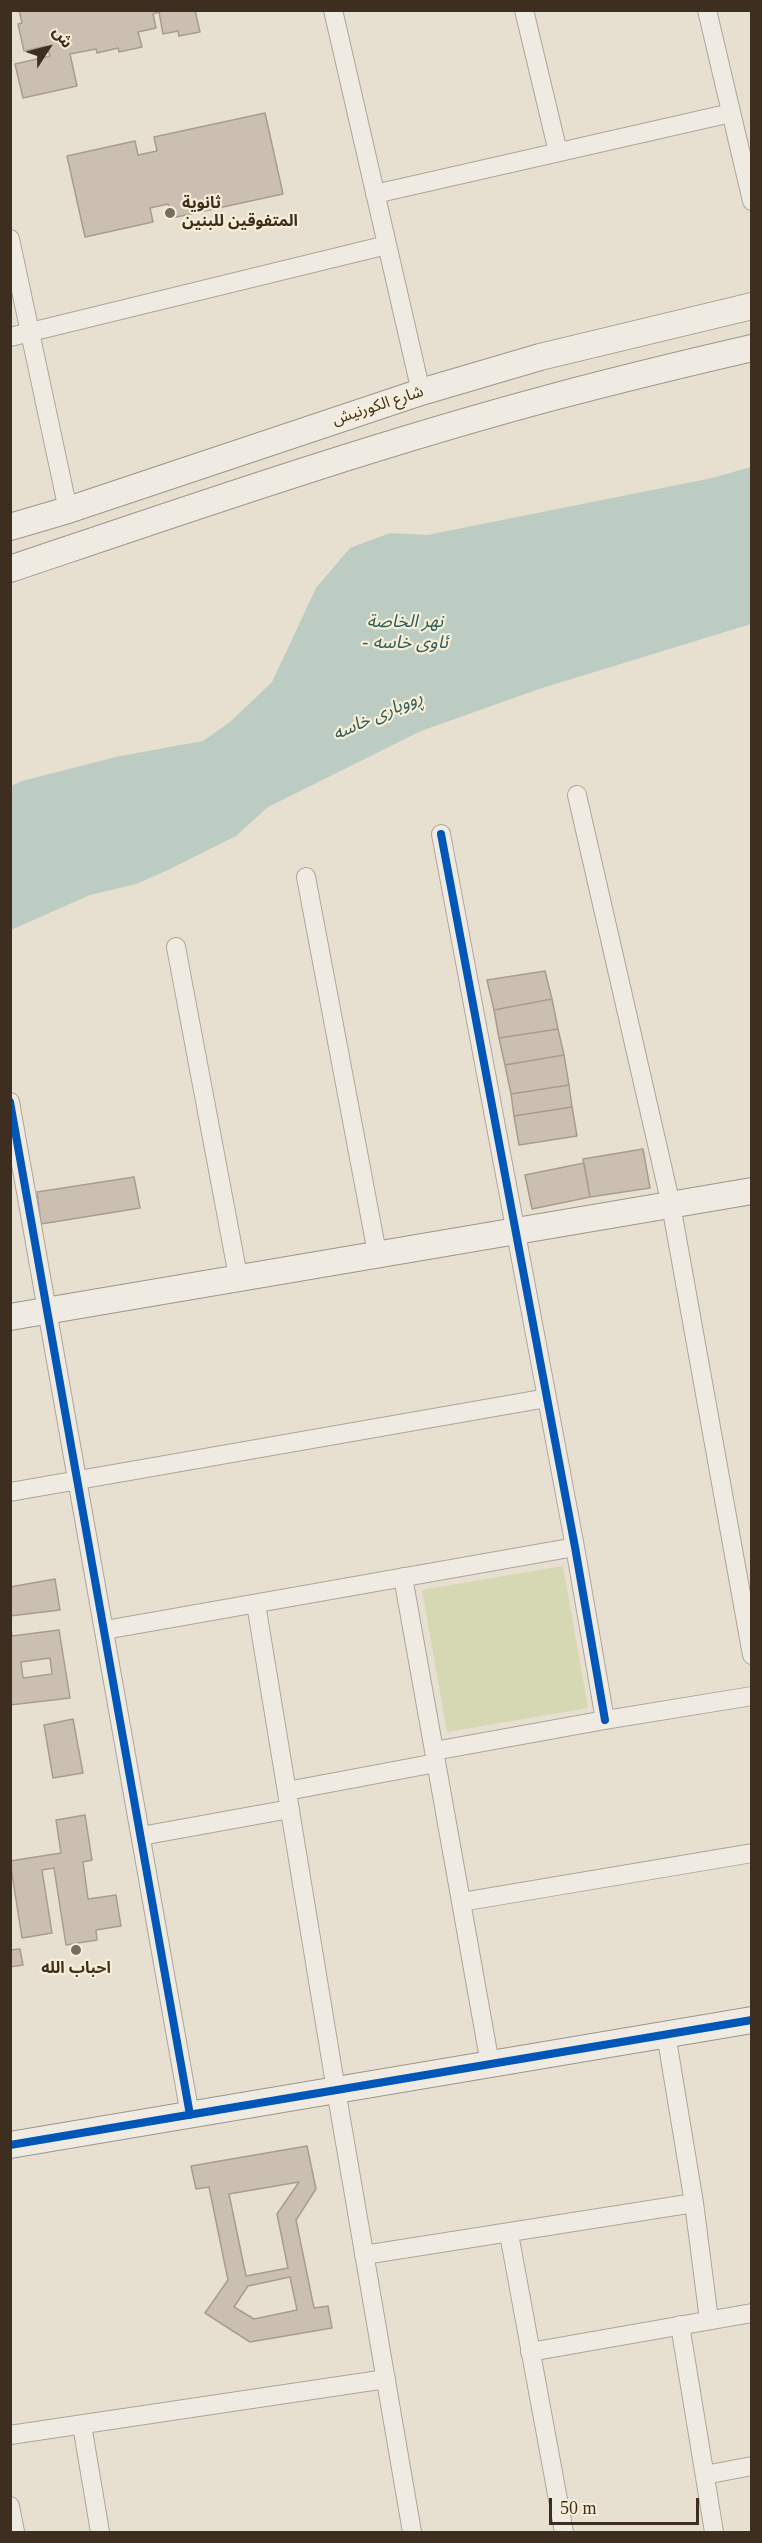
<!DOCTYPE html>
<meta charset="utf-8">
<style>
body{margin:0}
#map{position:relative;width:762px;height:2543px;overflow:hidden;background:#e7e0d1;font-family:"Times New Roman","Noto Sans Arabic",serif}
canvas{display:block}
.frame{position:absolute;inset:0;border:12px solid #3d2e20;pointer-events:none}
.north{position:absolute;left:18px;top:18px;width:60px;height:60px;-webkit-text-stroke:4px #f7eed8;paint-order:stroke;rotate:54deg;font-size:16px;font-weight:700;line-height:24px;text-align:center;color:#3d2e20}
.north::after{content:'';display:block;margin:auto;width:21px;height:27px;background:#3d2e20;clip-path:polygon(50% 0,100% 100%,50% 72%,0 100%)}
.scale{position:absolute;left:549px;top:2498px;width:150px;height:27px;box-sizing:border-box;border:3px solid #3d2e20;border-top:0;padding-left:8px;font-size:18px;line-height:21px;white-space:nowrap;color:#3d2e20;-webkit-text-stroke:4px #f7eed8;paint-order:stroke}
</style>
<div id="map">
<canvas width="762" height="2543"></canvas>
<div class="frame"></div>
<div class="north">ش</div>
<div class="scale">50 m</div>
</div>
<script>
const context = document.querySelector('canvas').getContext('2d');
context.lineJoin = 'round';
function fill(path, color) {
  context.fillStyle = color;
  context.fill(path, 'evenodd');
}
function stroke(path, color, width, dash) {
  context.strokeStyle = color;
  context.lineWidth = width;
  context.lineCap = dash ? 'butt' : 'round';
  context.setLineDash(dash || []);
  context.stroke(path);
}
function drawText(font, color, halo, rows, align = 'center') {
  context.font = font + ' "Times New Roman","Noto Sans Arabic",serif';
  context.lineWidth = 4.5;
  context.setLineDash([]);
  context.textBaseline = 'middle';
  context.strokeStyle = halo;
  context.fillStyle = color;
  for (const [text, x, y, turn = 0] of rows) {
    context.save();
    context.translate(x, y);
    context.rotate((+turn || 0) * Math.PI / 180);
    context.textAlign = isNaN(turn) ? turn : align;
    if (halo) context.strokeText(text, 0, 0);
    context.fillText(text, 0, 0);
    context.restore();
  }
}
const green = new Path2D(`
 M563,1566L588,1708L447,1732L422,1590Z`);
const water = new Path2D(`
 M751,467V624L539,689L421,731L268,807L236,836L166,871L136,884L90,895L11,930V786L22,781L120,756L203,741L230,722L272,682L316,588L350,548L390,533L427,535L712,478Z`);
const building = new Path2D(`
 M19,10H195L200,32L179,36L178,31L163,34L159,12L153,14L156,28L138,32L142,47L119,52L118,48L97,53L96,49L70,54L77,86L23,98L15,64L50,56L47,46L24,51L18,24L22,23Z
 M265,113L283,194L172,218L168,204L150,208L153,222L85,237L67,156L135,141L138,155L157,151L154,137Z
 M545,971L552,999L494,1010L487,980Z
 M552,999L558,1029L499,1038L494,1010Z
 M558,1029L564,1055L505,1065L499,1038Z
 M564,1055L569,1085L511,1094L505,1065Z
 M569,1085L572,1107L514,1116L511,1094Z
 M572,1107L577,1136L519,1145L514,1116Z
 M643,1149L650,1188L590,1197L583,1159Z
 M584,1163L590,1197L532,1209L525,1175Z
 M134,1177L140,1208L41,1224L37,1192Z
 M55,1579L60,1610L10,1616V1587Z
 M10,1623L12,1636L59,1630L70,1698L10,1705ZM50,1658L52,1674L23,1678L21,1662Z
 M73,1719L83,1773L53,1778L44,1725Z
 M85,1815L92,1860L83,1862L88,1899L116,1895L121,1926L96,1930L97,1940L66,1945L54,1868L42,1870L52,1933L22,1938L10,1861L61,1853L56,1820Z
 M20,1949L23,1965L10,1967V1950Z
 M307,2146L316,2189L296,2220L314,2308L328,2306L332,2328L250,2342L205,2313L228,2280L209,2187L196,2189L191,2166ZM299,2182L277,2214L288,2268L246,2276L229,2194ZM290,2277L297,2310L254,2319L234,2307L248,2286Z`);
const street = new Path2D(`
 M333,10L421,392
 M524,10L558,152
 M707,10L752,201
 M375,194L731,113
 M10,239L68,510
 M10,337L387,245
 M577,795L671,1205L752,1655
 M441,834L575,1547L605,1720
 M306,877L377,1253
 M176,947L238,1276
 M10,1102L190,2115
 M10,1492L547,1398
 M403,1577L490,2064
 M256,1604L336,2090L412,2532
 M105,1630L575,1547
 M434,1751L605,1720L752,1696
 M287,1791L436,1763
 M141,1836L290,1809
 M461,1902L752,1853
 M666,2034L694,2203L709,2320
 M509,2234L564,2532
 M364,2255L694,2203
 M680,2325L714,2532
 M530,2352L752,2313
 M82,2425L100,2532
 M10,2435L386,2379
 M705,2475L752,2466
 M10,2506L15,2532`);
const secondary = new Path2D(`
 M10,527L68,510L421,392L540,357L752,306
 M10,569C191,508 373,445 557,396C621,379 687,363 752,348
 M10,1317L752,1191
 M10,2145L752,2020`);
const cycleway = new Path2D(`
 M441,834L575,1547L605,1720
 M10,1102L190,2115
 M10,2145L752,2020`);
const markers = [
 [170,213,6,"#786c5e"],
 [76,1950,6,"#786c5e"]
];
const poiNames = [
 ["ثانوية",182,204],
 ["المتفوقين للبنين",182,222],
 ["احباب الله",76,1969,"center"]
];
const streetNames = [
 ["شارع الكورنيش",378,406,-18]
];
const waterNames = [
 ["نهر الخاصة",405,622],
 ["- ئاوی خاسە",405,643],
 ["ڕووباری خاسە",378,716,-24]
];
fill(green, '#d6d7b3');
fill(water, '#bcccc2');
fill(building, '#cbbfb2');
stroke(building, '#a89c90', 1.5);
stroke(street, '#ada599', 20);
stroke(secondary, '#9c958a', 28);
stroke(street, '#efebe3', 18);
stroke(secondary, '#efebe3', 26);
stroke(cycleway, '#0057b8', 8);
for (const [x, y, r, color] of markers) {
  const dot = new Path2D();
  dot.arc(x, y, r, 0, 2 * Math.PI);
  context.fillStyle = color;
  context.fill(dot);
  stroke(dot, '#f7eed8', 2);
}
drawText('bold 16px', '#3d2e20', '#f7eed8', poiNames, 'left');
drawText('16px', '#3d2e20', '#f7eed8', streetNames);
drawText('italic 18px', '#2f5d5a', '#f7eed8', waterNames);
</script>
